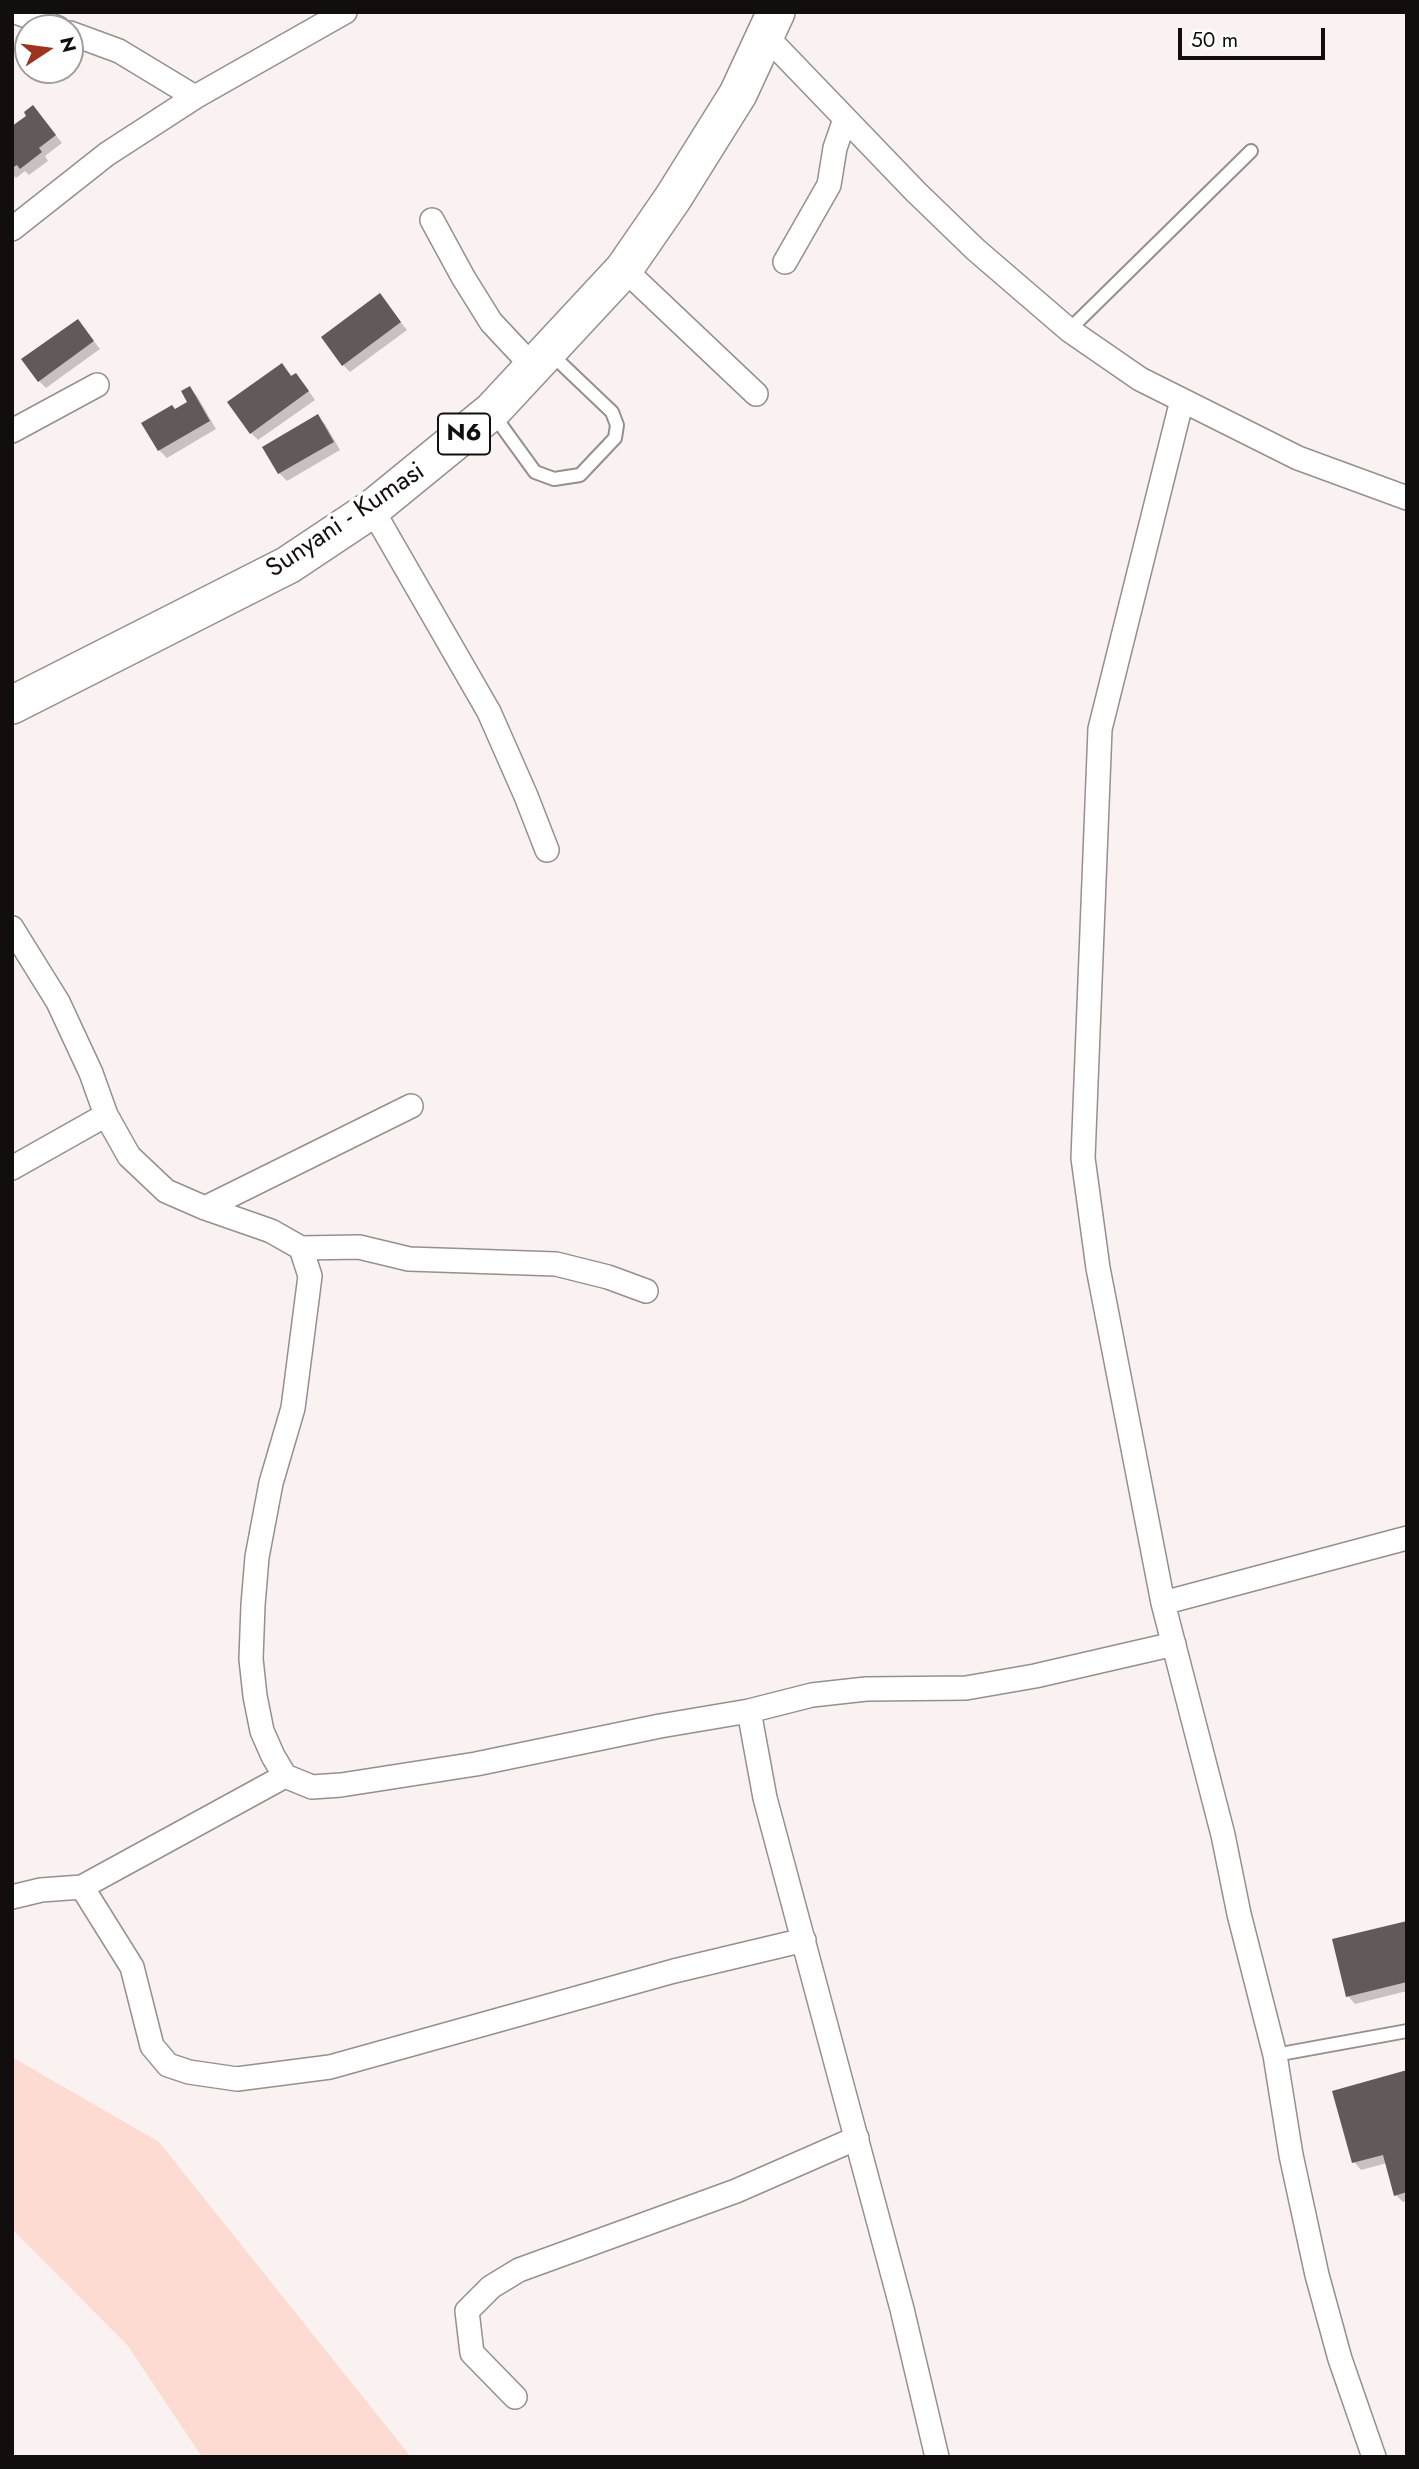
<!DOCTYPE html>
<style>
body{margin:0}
#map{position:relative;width:1419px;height:2469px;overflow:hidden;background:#faf2f1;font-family:Jost,sans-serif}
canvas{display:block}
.frame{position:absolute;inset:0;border:14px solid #110e0d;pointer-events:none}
.north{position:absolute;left:14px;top:14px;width:70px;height:70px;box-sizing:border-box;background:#fff;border:2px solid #a09f9e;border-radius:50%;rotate:77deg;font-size:19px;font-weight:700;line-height:28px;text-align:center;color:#110e0d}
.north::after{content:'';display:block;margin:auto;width:24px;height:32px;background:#9d341e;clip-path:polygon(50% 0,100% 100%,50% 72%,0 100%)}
.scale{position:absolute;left:1178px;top:28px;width:147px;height:32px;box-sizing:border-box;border:4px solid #110e0d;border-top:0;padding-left:9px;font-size:21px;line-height:24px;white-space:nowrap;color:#110e0d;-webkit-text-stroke:5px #fff;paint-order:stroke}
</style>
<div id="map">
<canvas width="1419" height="2469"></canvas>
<div class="frame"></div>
<div class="north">N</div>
<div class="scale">50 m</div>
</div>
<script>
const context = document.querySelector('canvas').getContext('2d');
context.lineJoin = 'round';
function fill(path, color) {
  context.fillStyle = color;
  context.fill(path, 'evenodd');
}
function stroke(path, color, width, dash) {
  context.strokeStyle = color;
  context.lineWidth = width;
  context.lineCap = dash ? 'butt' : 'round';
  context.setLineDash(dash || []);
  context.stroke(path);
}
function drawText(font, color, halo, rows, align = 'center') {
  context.font = font + ' Jost,sans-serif';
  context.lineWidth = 7;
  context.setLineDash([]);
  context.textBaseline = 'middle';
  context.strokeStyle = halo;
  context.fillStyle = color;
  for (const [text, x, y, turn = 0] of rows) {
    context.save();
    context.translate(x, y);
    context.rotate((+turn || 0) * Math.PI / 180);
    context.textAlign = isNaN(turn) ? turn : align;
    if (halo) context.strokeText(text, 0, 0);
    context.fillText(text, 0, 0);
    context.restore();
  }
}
const green = new Path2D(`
 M12,2057L159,2142L411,2457H202L128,2346L12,2229Z`);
const shadow = new Path2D(`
 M33,107L62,143L45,156L48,161L29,175L25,171L16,178L12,174V128L29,116Z
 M380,296L407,330L350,372L343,365Z
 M78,321L100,349L46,388L39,381Z
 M282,365L293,377L296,375L303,383L315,400L258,440L251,433Z
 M189,388L197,396L216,429L167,458L159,450L175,411L189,403Z
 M318,417L325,424L340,450L287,481L279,473L265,448Z
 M1407,1923V1991L1355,2004L1348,1996Z
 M1407,2072V2201L1403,2202L1396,2195L1387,2163L1361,2170L1354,2162Z`);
const building = new Path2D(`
 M33,105L56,135L39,148L42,152L20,169L17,165L12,168V126L26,116L24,112Z
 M380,293L401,322L342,366L321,337Z
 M78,319L94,341L38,382L21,359Z
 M282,363L291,376L296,373L309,391L250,434L227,402Z
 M190,386L210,421L158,451L141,423L172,405L175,409L187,402L181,391Z
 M318,414L334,442L278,474L262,447Z
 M1407,1921V1982L1346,1997L1332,1939Z
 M1407,2070V2192L1394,2196L1383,2155L1352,2163L1332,2091Z`);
const lane = new Path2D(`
 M1069,330L1251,151
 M493,414L535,472L554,479L580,475L615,438L617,425L612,412L549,352
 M1275,2055L1407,2031`);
const street = new Path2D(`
 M16,12L58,28
 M70,33L119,51L195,97
 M764,34L916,192L976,250L1069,330L1140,379L1298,458L1407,498
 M432,220L463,277L491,322L534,368
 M12,229L107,154L195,97L345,12
 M785,262L829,185L835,148L845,119
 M624,269L756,394
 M1182,400L1100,729L1083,1158L1098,1268L1163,1603L1223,1835L1239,1914L1275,2055L1291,2155L1317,2275L1340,2359L1374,2457
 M12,431L97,385
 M372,509L489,712L526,796L547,850
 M12,928L58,1002L91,1073L106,1115L129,1156L166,1191L205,1208L271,1231L301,1248L359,1247L409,1259L556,1264L608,1277L646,1291
 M12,1168L106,1115
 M205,1208L411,1106
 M1163,1603L1407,1538
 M749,1711L765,1798L902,2309L937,2457
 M285,1776L312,1787L341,1785L476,1764L660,1726L749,1711L812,1695L866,1689L966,1688L1035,1676L1174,1644
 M82,1887L132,1967L152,2046L168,2065L189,2072L237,2079L330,2067L674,1971L804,1940
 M12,1897L41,1890L82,1887L285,1776L273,1756L262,1731L255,1696L251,1659L253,1605L257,1557L271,1483L293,1408L310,1276L301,1248
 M515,2397L472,2353L467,2311L491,2287L519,2270L736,2191L857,2138`);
const primary = new Path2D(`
 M12,705L288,565L372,509L492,411L624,269L673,198L738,94L776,12`);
const shields = [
 [464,434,52]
];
const shieldNames = [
 ["N6",464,434]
];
const streetNames = [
 ["Sunyani - Kumasi",346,521,-34]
];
fill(green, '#fddad2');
fill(shadow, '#0003');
fill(building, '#615a59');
stroke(lane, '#968f8d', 16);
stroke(street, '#968f8d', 26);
stroke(primary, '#968f8d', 40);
stroke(lane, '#fff', 12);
stroke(street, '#fff', 23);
stroke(primary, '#fff', 37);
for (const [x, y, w] of shields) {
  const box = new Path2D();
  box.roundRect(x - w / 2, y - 20.5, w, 41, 5);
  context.fillStyle = '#fff';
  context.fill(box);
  stroke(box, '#110e0d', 2);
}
drawText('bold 24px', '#110e0d', null, shieldNames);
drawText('26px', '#110e0d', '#fff', streetNames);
</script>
